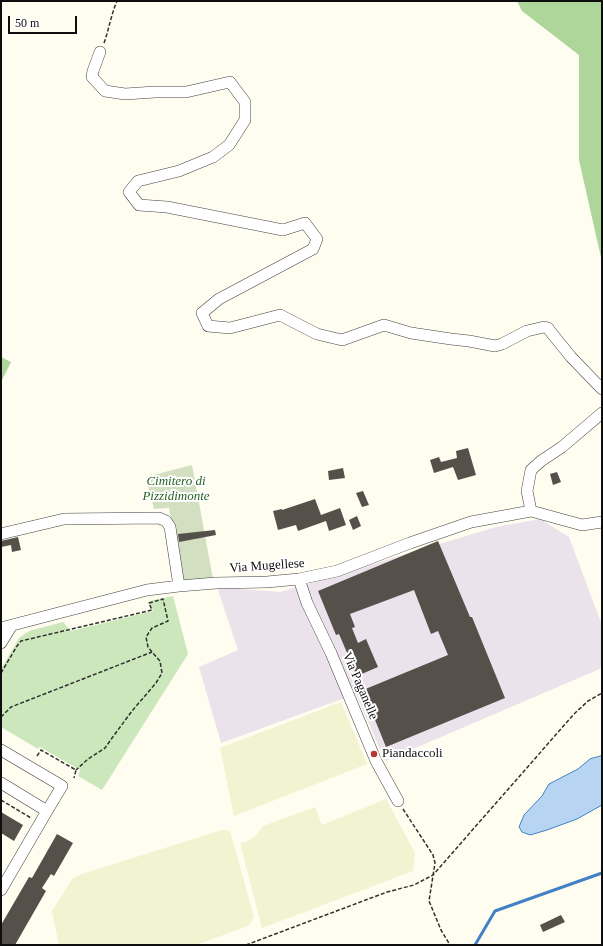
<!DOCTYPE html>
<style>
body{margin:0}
#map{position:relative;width:603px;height:946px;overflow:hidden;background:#fefdef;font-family:"Times New Roman",serif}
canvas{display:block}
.frame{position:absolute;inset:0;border:2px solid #0e0e0e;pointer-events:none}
.scale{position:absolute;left:8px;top:16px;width:69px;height:18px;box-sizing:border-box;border:2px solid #0e0e0e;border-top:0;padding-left:5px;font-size:12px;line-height:14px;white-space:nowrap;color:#0e0e0e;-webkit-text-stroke:3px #fff;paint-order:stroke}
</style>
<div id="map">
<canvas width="603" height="946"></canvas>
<div class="frame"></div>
<div class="scale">50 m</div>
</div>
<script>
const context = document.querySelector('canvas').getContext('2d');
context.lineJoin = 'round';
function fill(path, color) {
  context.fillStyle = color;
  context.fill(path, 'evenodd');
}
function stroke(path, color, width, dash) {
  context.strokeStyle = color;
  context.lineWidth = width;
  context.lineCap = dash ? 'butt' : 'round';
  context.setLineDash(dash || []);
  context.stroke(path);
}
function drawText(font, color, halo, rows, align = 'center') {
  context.font = font + ' "Times New Roman",serif';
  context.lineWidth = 4;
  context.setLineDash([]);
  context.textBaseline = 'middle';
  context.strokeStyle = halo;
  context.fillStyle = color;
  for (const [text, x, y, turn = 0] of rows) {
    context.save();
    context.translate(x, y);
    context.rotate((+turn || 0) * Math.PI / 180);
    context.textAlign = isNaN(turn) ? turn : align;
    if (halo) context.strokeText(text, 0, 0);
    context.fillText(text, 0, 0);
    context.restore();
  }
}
const industrial = new Path2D(`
 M540,519L569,537L602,625V668L385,761L356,694L221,743L199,667L238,650L217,587L280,592L496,527Z`);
const farmland = new Path2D(`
 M341,702L367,764L234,816L220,748Z
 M386,799L415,853L413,871L262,928L240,843L246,842L255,837L263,826L315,807L322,825Z
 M222,830L230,831L254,917L248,926L196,945H59L52,911L73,878L82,874Z`);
const green = new Path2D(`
 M173,596L188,654L102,790L78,776L80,770L40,747L38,749L1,727V669L19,638L29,631L63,622L71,631L153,611L149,601Z`);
const forest = new Path2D(`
 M517,1H602V262L579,160V55L522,11Z
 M1,357L11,362L1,382Z`);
const cemetery = new Path2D(`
 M192,465L213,579L182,581L169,508L154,509L146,477Z`);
const water = new Path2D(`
 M602,756V805L577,819L547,830L530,835L522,832L519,827L524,815L542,796L549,784L578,769L590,759Z`);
const stream = new Path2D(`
 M475,945L495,911L602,873`);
const building = new Path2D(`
 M468,448L476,475L458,480L453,467L434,473L430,460L439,457L441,462L457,458L456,451Z
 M343,468L345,478L329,480L328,471Z
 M557,472L561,482L553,485L550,474Z
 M363,491L369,505L362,507L356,493Z
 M315,499L321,515L340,508L346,525L329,531L326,521L298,531L296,525L278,530L273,511L282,509V510Z
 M357,516L361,526L353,530L349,520Z
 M215,530L216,535L179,542L178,534Z
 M18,537L21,550L12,552L11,545L1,547V541Z
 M438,541L470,617H472L505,698L386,747L363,690L448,655L438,631L431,634L414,590L350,614L355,627L352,628L358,643L366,639L378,667L357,676L339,634L336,635L318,591Z
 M1,812L23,825L14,841L1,833Z
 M57,834L73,843L54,876L51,874L42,888L46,891L15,945H1V925L29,877L32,878Z
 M561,915L565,922L543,932L540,925Z`);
const path = new Path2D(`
 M104,43C109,29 111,15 117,1
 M1,673L17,646L21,641L152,610L149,603L163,599L168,621L152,628L146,637L148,647L152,652L160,661L162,673L156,683L132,711L112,738L105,748L88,759L76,770
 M1,717L11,707L152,652
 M37,756L41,750L76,770L74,778
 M1,800L31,818
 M403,809L433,855L435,863L429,901L441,930L450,945
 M246,945L387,892L414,885L433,875L574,714L588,701L602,693`);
const minor = new Path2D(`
 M100,52L93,71L92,77L105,91L125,94L155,92H186L230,82L245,102V120L229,145L213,157L179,171L138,181L129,192L139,205L167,207L283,230L305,223L317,239L313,249L219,299L202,313L208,326L230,328L280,315L317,334L342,340L384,325L411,333L451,339L469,341L495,346L502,344L527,331L544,327L548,328L550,331L571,357L602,389
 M531,511L527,491L531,470L541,461L562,447L602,413
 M1,534L64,519L159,518L166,521L170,527L179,586
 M299,579L307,603L331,653L376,761L398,801
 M1,628L147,590L179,586L216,583L267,582L299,579L337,571L410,543L471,522L531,511L582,525L602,522
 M1,643L12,625
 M1,750L62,786L47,811
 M1,783L47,811L1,890`);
const markers = [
 [374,754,4,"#b6382e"]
];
const parkNames = [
 ["Cimitero di",176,482],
 ["Pizzidimonte",176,497]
];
const streetNames = [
 ["Via Mugellese",267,566,-4],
 ["Via Paganelle",360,686,67]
];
const poiNames = [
 ["Piandaccoli",382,754]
];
fill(industrial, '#ece2ec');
fill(farmland, '#f1f3d1');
fill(green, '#cce7bb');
fill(forest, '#aed69b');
fill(cemetery, '#d2dfc1');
fill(water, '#b7d5f2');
stroke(water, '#4281c5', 1);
stroke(stream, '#4281c5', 3);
fill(building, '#56504b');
stroke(minor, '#414141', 12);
stroke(path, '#303030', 1.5, [4, 2]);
stroke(minor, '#fff', 11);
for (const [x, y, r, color] of markers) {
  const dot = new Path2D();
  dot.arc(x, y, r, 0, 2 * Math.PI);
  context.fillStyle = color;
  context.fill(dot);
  stroke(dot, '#fff', 1.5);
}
drawText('italic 13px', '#276222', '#fff', parkNames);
drawText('13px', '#0e0e0e', '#fff', streetNames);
drawText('13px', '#0e0e0e', '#fff', poiNames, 'left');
</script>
